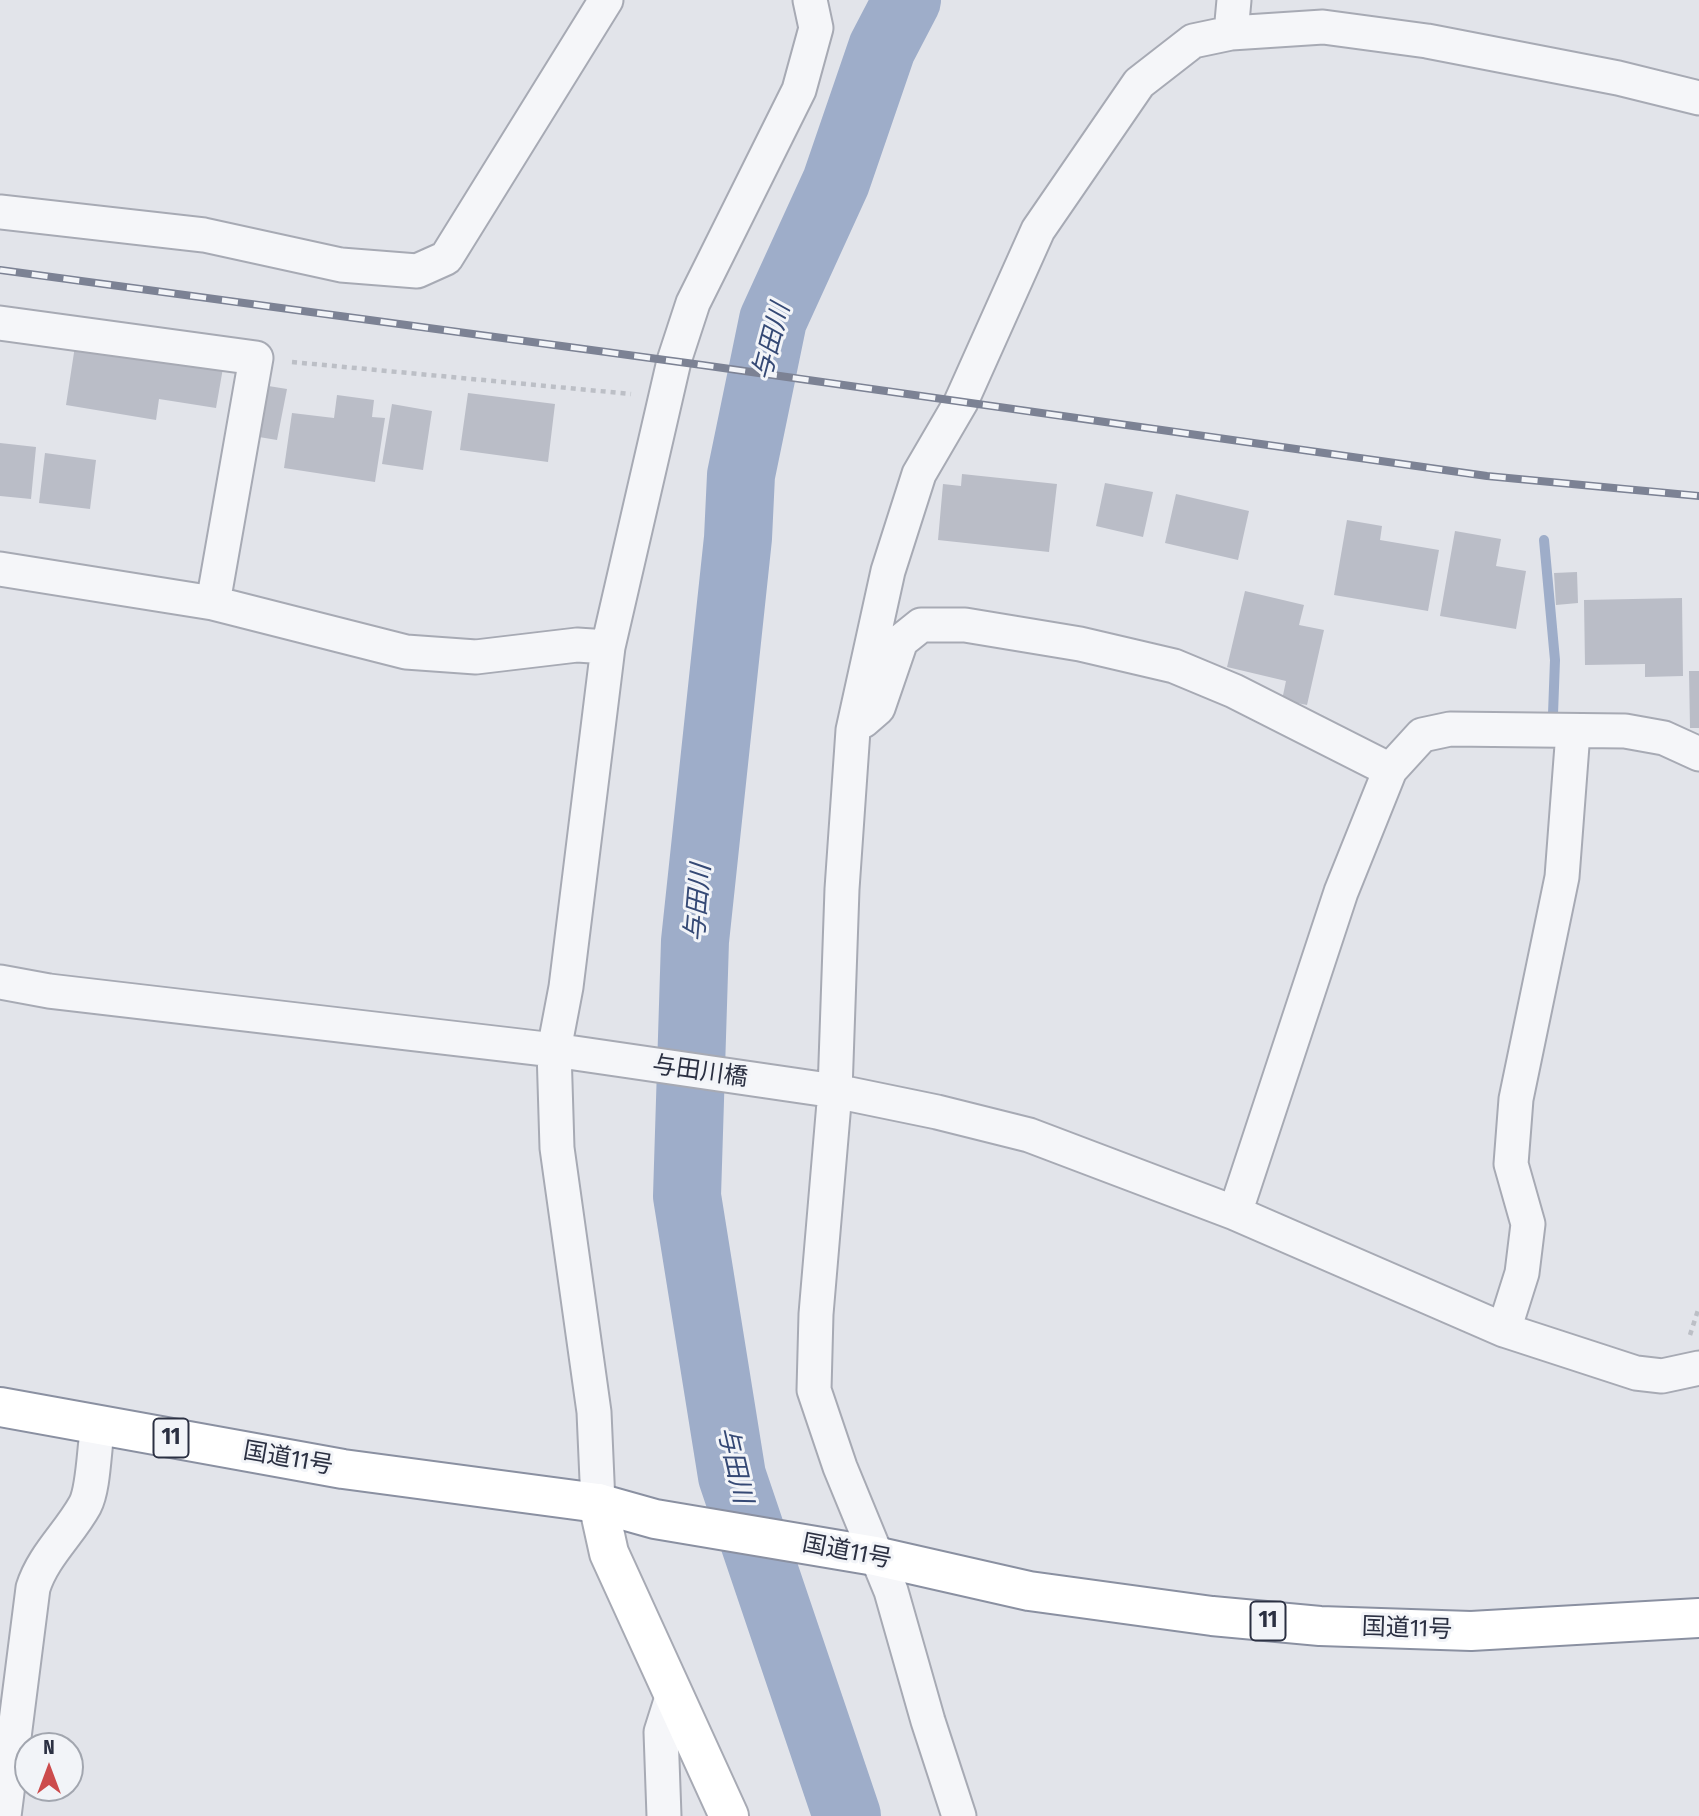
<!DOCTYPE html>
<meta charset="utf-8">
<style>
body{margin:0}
#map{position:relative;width:1699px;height:1816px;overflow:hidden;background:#e2e4ea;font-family:"Fira Sans Condensed",sans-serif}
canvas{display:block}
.north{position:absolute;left:14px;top:1732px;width:70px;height:70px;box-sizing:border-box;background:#f2f4f8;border:2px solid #a2a6af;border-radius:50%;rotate:0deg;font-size:19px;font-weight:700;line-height:28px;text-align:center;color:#2b3042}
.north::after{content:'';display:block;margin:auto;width:24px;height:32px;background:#cc4b4c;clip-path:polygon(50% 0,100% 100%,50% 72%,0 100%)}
</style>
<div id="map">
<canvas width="1699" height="1816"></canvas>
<div class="north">N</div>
</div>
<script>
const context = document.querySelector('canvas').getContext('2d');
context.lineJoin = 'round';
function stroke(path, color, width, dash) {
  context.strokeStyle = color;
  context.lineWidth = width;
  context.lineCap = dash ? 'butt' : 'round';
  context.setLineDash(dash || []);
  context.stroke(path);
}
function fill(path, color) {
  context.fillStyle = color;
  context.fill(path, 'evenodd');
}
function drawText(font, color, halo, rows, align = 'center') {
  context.font = font + ' "Fira Sans Condensed","Noto Sans JP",sans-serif';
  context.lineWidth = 6;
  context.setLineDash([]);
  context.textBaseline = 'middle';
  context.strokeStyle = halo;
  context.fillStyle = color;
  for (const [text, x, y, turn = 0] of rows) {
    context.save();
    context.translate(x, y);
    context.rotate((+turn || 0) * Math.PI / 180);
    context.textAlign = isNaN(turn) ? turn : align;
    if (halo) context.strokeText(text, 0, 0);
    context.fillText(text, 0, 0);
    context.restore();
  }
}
const stream = new Path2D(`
 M1544,540L1555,660L1553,714`);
const river = new Path2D(`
 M847,1816L732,1476L687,1196L695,941L738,538L741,475L773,320L836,182L882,48L907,0`);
const building = new Path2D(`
 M75,346L223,368L216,408L159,399L156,420L66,405Z
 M256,384L287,389L277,440L247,435Z
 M468,393L555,404L548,462L460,450Z
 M337,395L374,400L372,417L385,418L375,482L284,468L292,413L334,418Z
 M392,404L432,411L423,470L382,464Z
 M0,443L36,447L31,499L0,496Z
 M45,453L96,460L90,509L39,503Z
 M962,474L1057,484L1049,552L938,540L943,484L961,486Z
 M1105,483L1153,492L1143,537L1096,526Z
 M1176,494L1249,511L1238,560L1165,543Z
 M1347,520L1382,526L1380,540L1439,550L1428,611L1334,595Z
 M1455,531L1501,539L1496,566L1526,571L1516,629L1440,616Z
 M1577,572L1578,603L1556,605L1554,573Z
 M1245,591L1304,605L1299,625L1324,630L1307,705L1282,700L1286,681L1227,667Z
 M1682,598L1683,676L1645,677V664L1585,665L1584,600Z
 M1689,671H1699V728H1690Z`);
const path = new Path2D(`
 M292,362L631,394
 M1690,1335L1699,1307`);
const street = new Path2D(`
 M1231,33L1234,0
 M0,212L204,235L341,265L417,271L446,258L606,0
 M0,323L256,358L213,603
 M0,569L213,603L406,652L476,657L577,645L608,647
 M863,721L878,708L901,641L921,625H965L1080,644L1174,666L1234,691L1390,770
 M0,982L49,991L554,1050L835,1091L937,1112L1029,1135L1235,1213L1504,1330L1636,1373L1662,1376L1699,1368
 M1235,1213L1341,892L1390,770L1422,735L1450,729L1625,731L1664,738L1699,754
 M1504,1330L1522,1273L1528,1224L1511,1164L1516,1099L1562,877L1573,732
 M598,1503L594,1412L557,1148L554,1050L566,987L608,647L674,361L693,303L799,90L816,28L810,0
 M4,1816L33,1588C43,1556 69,1534 85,1505C94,1488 94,1446 98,1425
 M664,1816L661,1732L673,1694
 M959,1816L928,1721L891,1591L840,1467L814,1390L816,1314L835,1091L842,889L853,730L888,571L919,474L961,402L1038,230L1139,83L1193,41L1231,33L1323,27L1427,41L1618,78L1699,98`);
const secondary = new Path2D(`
 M598,1503L609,1553L729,1816`);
const highway = new Path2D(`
 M0,1407L343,1469L598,1503L655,1519L875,1556L1029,1591L1212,1616L1320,1626L1471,1631L1699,1618`);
const rail = new Path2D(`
 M0,270L702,365L1487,476L1699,496`);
const shields = [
 [171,1438,35],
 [1268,1621,35]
];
const shieldNames = [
 ["11",171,1438],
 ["11",1268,1621]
];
const streetNames = [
 ["与田川橋",700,1072,8],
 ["国道11号",288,1459,10],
 ["国道11号",847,1552,11],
 ["国道11号",1407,1629,2]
];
const waterNames = [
 ["与田川",772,342,-75],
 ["与田川",699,903,-85],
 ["与田川",734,1465,77]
];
stroke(stream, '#9eadc9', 10);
stroke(river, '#9eadc9', 68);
fill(building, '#babdc7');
stroke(street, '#a7aab4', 37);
stroke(secondary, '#a7aab4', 42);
stroke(highway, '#8a90a1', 42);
stroke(path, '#bcbfc6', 4.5, [5, 5]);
stroke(street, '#f5f6f9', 33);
stroke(secondary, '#fff', 38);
stroke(highway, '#fff', 38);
stroke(rail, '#7c8294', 8);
stroke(rail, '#f2f4f8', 5, [16]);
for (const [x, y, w] of shields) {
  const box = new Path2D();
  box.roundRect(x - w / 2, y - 19.5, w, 39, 5);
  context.fillStyle = '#f2f4f8';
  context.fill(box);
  stroke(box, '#2b3042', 2);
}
drawText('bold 23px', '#2b3042', null, shieldNames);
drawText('24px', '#2b3042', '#f2f4f8', streetNames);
drawText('italic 26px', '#354975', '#f2f4f8', waterNames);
</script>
